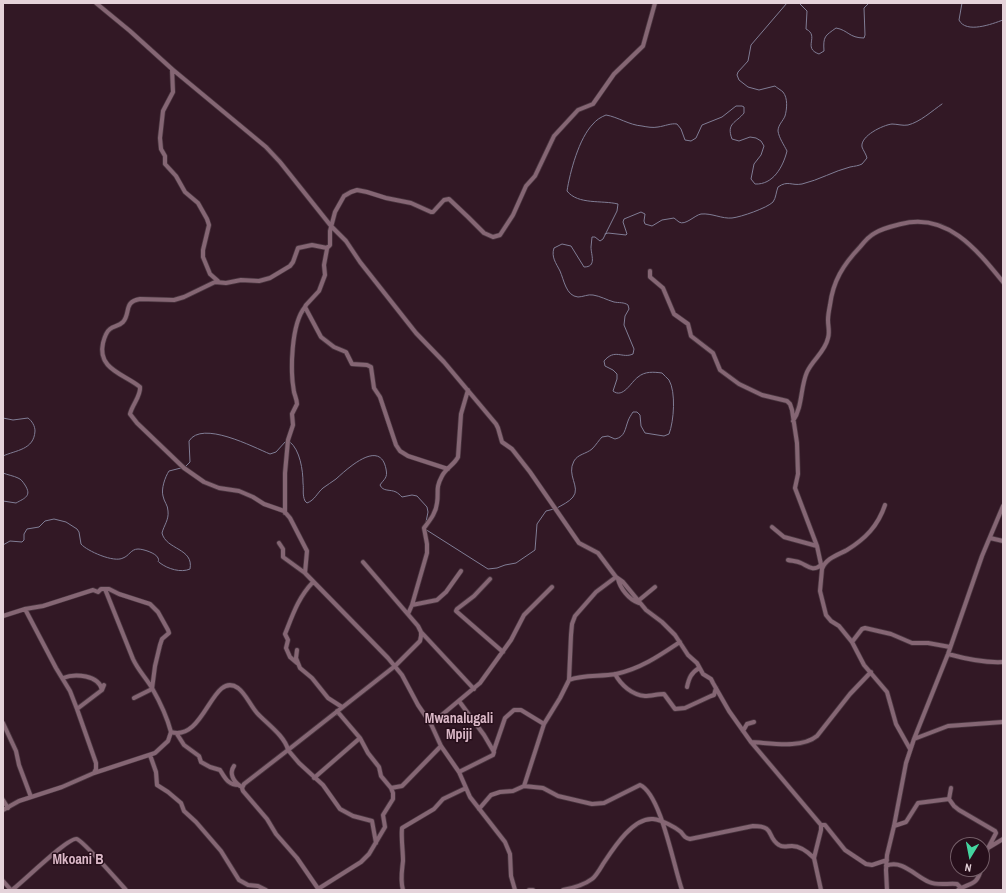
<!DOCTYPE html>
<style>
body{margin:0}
#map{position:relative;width:1006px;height:893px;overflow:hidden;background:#321825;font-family:"Archivo Narrow",sans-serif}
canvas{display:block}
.frame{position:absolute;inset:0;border:4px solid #e5d3da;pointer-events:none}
.north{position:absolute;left:950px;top:837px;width:40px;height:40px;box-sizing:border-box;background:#270f1b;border:1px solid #735d67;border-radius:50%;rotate:190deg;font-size:11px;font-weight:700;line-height:16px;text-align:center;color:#e5d3da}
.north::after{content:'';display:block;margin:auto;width:14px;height:18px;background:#44d49f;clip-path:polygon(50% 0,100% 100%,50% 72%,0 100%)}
</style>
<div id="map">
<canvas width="1006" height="893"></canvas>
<div class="frame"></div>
<div class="north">N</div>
</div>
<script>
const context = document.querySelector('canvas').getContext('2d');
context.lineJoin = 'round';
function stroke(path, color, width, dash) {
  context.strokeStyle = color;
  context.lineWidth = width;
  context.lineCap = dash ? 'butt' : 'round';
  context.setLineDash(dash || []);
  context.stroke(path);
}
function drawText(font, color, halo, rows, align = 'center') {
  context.font = font + ' "Archivo Narrow",sans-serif';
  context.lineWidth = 3;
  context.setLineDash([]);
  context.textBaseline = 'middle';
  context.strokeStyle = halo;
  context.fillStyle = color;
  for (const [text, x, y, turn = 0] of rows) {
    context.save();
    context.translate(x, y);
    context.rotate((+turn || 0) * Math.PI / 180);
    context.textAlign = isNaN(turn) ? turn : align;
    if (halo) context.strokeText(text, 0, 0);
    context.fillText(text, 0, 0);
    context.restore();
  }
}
const stream = new Path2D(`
 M799,3L807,11L806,29C820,36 802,48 819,54L824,51C823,36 825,36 836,28C848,30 849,38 864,38L865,35L864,8L869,3
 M962,3L959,20C966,34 992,24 1003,20
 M605,234L608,233L626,235L627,234L623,222L624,219L641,212L645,214L644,221L645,224L652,226L662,220L674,218C676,219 677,221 679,222C685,226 695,215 701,214C712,213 722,219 732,218C741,217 767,208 773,202C776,198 776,192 778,187C788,180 791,186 802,184C819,180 834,171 850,167C855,166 858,166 862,164L867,158C866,154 863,150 862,147C860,136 883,125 892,124C897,124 903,126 908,125C920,122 932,111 942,104
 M3,418L13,420L28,418C32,421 35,426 35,431C34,450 16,450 3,456
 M290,442C300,450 303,470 303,483C304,490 302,494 305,501L307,503C315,500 317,493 323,488C327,485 332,482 336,479C347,469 380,438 386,469C388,478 384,479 380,485C383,492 390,489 396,492C398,493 400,495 402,497L412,495L417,496L427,507L428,512L426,522
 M186,466L190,462L189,441C202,420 253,447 270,454L276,452L286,441
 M3,473C8,475 14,476 18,478C21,479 23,482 25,485C32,496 25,498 16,503L3,501
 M557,508C562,505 569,502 573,497C581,487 566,475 574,461C578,454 586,454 592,449C596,445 599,440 602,437L608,436L615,439C625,437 625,429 628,421C629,418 631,415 633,412H637L640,415L641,426L645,433L664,436L669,434C674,421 676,392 669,380C667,378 664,375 662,373C654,372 645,371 638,377C631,382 623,399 613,391L617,379V374L613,370L605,366L604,361C615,348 622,359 633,354L634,349L624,325L625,316L629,309L628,305C624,302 619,303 614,302C607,300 600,296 593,295C588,294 583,297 578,297C566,296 564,280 560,271C556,263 551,257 554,248L562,244L571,246L584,267C597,267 591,255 591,247C591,244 592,240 592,237H595L600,241L603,239L617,211L618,204C602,200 578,205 567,191C570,172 579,138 593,124C596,120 601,117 606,115C618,117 629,125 642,126C647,127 653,128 658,127C665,126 671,123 677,124L681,129L685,140L691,141L696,138L702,125L722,117L736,106H742L744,107V113C736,123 726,123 732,139L739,141L750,137L756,138L761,141L764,146L761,155L754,164L751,179L755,184C773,185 783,167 787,151C784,145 779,138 778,131C778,125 783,121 785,116C787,109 788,98 783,92C781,90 777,88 775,86L759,90L748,87L739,80L737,75L738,72L748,61L751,45L787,3
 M425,529L488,569L497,568L505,565L516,563L535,550L537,524L546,511L554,509
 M3,545L10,541L22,542L24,540V534L27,529L39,527L45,521L54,519L66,522L77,529L79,532L81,544C87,551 114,563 123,558C129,556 131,549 138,549C143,549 156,553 158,558C160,562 156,560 160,563C168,569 181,573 190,569C194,548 166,550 162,533C164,525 169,520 168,511C168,505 164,502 163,496C161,489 165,477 169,471L181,468`);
const street = new Path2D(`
 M96,3L130,31L172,69L266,147L280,162L331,226L346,241L360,262L416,333L444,362L496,424L498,428L502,442L512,449L530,472L579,543L598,553L616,577L623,582L646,610L662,622L675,635L688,655L697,663L703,674L711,679L713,683L729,711L751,742L821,825V830L814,858L821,890
 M172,69L173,92L163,111L160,138L161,149L165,156V164L176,176L185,192L198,203L207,219L209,225L203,250V257L210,274L218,281
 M327,249L324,265L325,275L319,291L306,305L305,307L321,337L334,347L346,352L352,364L367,365L371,367L374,388L380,397L396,445L400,451L408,456L448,469
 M650,271V277L663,288L674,314L688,324L691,336L713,353L720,370L739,384L762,395L787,401L790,404L792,410L797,443L798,474L795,488L817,546L822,569L820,591L826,615L831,621L839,626L852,642L864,665L887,692L896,724L910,749
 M793,421C803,406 800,388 807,372C813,359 825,352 828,338C830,332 828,327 828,320C828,315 829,310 830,305C833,281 843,265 860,247C864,242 869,236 875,233C883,228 893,226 901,224C947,212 977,250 1003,282
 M285,513V473L288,440L293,425L292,414L297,404C297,400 295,396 294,392C290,371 291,324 305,307
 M772,527L784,537L817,546
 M990,538L1003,541
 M279,543L283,549V557L305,573
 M788,560C792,561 797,561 801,563C808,566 813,572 821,565
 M363,562L418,626L421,632V636L420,641L395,666L288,750L299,763L323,785L340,809L353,816L372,821L376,843
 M822,569C826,558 838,555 847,550C865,539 878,526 885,505
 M490,579L474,596L457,609L456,611L503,652
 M618,579C620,588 629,600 639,603
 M105,589H109L119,594L150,604L158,612L168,630L169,633L162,639L160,645L155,666L152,689L134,698
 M638,601L655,587
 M412,605L427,553V544L424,528C430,520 436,513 437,503C439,491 435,489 442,476C446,468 454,465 458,457L461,414L468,390
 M25,609L56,668L70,691L77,709L96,763V769L94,773
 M408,614L412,605L437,600L446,592L461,571
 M3,616L25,609L43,606L93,590L98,592L101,589H105L133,659C138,670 146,678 152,688C160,702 167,717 171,732C205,742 212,670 238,688C246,694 250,705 257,713C266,723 285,736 288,750L244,784L242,788L243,791L267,819L276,834L297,858L319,890
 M422,633L474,689
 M852,642L862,629L865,628L891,634L912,643H928L950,647
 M297,650L296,658L300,668L312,678L328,698L342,707
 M948,654C966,659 984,663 1003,662
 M297,663L290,657L286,648L288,640L285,634C293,614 298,598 313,582
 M615,674C621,685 632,695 645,696C651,696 658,694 664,694L675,709L685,708L711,696L714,695L716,688
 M63,678C75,673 99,675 102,690
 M569,680C584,674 600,677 616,674C640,669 659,656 680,642
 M687,687C689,678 691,673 699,668
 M77,709L102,690L104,685
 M3,723L16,751L19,765L31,797
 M431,724L480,683L511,640L524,615L552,587
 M743,731L747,724L754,722
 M177,734L184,745L199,756L201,762L210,767L220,770C225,778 228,785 239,785
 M914,739L948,726L1003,722
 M751,742C771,743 801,749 817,736L850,694L871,672
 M494,750L505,718L514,710H521L544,724
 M150,755L156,772L157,785L168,792L181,803L184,811L196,822L221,851L239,880L248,885L258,886L266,890
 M234,766C229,773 233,781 240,786
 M459,772L493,755L494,752L484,735L459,701
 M314,778L360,738
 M524,786L544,724L560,698L569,680L571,635L572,624L575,616L596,592L616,577
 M391,788L402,786L405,783L441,746
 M951,788L949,799L954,806L959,810L995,831L996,833L984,856L982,865
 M3,800L8,808
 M479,809L491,795L500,792L513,791L524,786L543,788L558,796L592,804L604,803L640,785C661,794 674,868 682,890
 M3,810L19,801L62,787L94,773L155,753L168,741L171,732
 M821,825H825L845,850L866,864L872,865L887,860
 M894,826L906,822L918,803L949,799
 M988,848L1003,839
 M886,866C902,859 915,876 929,882C938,886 948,883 957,884L961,888
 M3,881L11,890
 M318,889L361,862L369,854L385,827L383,815L393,799V793L391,788L381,776L379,767L368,753L360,738L337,711
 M12,890C22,883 69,836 77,839C84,842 118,881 126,890
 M403,890C400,880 402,871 403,861C403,850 401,839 402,828L434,809L443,799L466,788
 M515,890L511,876L510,854L505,842L470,797L459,772L441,746L431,724L418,705L402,675L388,658L305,573L307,551L290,518L284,511L264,504L253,497L239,491L219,488L204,482L184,468L137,423L130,414C132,405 141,396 140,387C124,374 97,369 103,343C104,339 106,332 110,329C114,326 119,326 123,322C131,313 123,302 140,299L174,300L184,297L215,282L226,283L241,280L259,281L270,278L290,266L293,262L298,248L312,245L327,248L330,245V231L335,212L344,196L351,192L357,190L367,192L386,198L411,203L431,212H433L444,200L449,199L468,217L484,233L493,237L500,235L513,215L526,186L535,176L554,136L578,110L593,104L614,74L643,46L655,3
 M529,890H533
 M563,890C573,888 584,885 592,879C596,876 600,869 603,864C613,849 633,817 653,819C662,820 675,827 681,832C684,836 685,838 690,839L753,826C776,826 766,837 779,845C783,848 787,846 792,846C801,846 808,852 814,858
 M887,890L886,870L887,855L894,826L906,763L914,739L948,654L982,556L1003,506
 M958,890C971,882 977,886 981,869`);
const quarterNames = [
 ["Mwanalugali",459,719],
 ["Mpiji",459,735],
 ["Mkoani B",78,860]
];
stroke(stream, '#807d95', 1);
stroke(street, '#49353f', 5.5);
stroke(street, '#856674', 4);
drawText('bold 14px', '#dbb8c7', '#270f1b', quarterNames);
</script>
